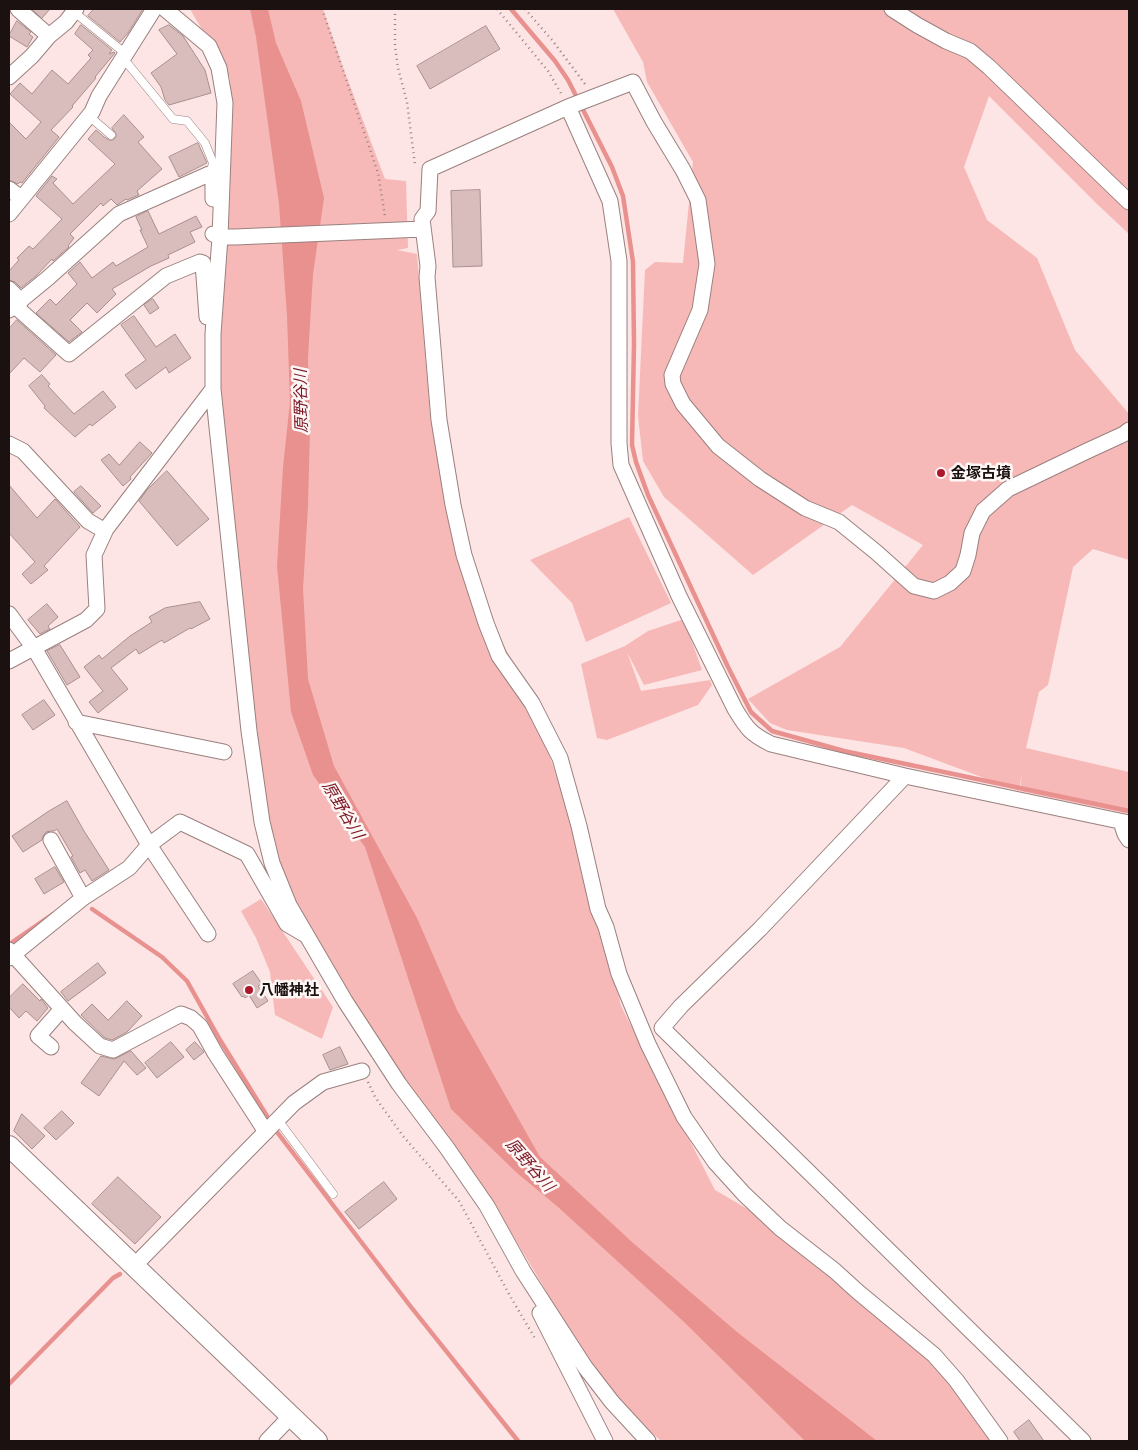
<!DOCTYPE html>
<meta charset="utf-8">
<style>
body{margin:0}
#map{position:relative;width:1138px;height:1450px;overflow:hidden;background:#fce5e4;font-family:Barlow,sans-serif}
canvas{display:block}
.frame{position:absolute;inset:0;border:10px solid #1b1111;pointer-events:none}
</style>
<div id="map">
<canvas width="1138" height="1450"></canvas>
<div class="frame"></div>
</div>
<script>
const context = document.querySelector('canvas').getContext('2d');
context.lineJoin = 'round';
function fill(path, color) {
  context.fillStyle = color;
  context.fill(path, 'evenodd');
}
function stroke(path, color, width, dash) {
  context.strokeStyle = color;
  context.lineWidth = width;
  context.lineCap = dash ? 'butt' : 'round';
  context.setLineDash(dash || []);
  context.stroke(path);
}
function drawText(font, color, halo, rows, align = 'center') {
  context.font = font + ' Barlow,"Noto Sans JP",sans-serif';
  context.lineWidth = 5;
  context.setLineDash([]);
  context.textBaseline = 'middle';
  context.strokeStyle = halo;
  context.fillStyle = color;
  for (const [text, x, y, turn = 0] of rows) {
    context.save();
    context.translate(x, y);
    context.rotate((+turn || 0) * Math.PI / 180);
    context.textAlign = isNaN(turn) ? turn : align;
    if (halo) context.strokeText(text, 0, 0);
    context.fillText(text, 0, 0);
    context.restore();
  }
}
const green = new Path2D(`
 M190,9H323L344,70L385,179L406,181L408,248L397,250L417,254L430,412L472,579L532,703L592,883L621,1006L715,1190L780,1228L938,1360L1003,1441H661L625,1408L577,1355L545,1289L504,1221L404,1083L277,876L259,801L213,389L231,102L230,78Z
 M613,9H1129V234L1097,204L989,96L964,167L987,220L1037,258L1075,350L1129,414V560L1093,549L1073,567L1048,685L1039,692L1026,748L1129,772V814L1020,791L1022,772L1019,791L904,748L787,730L770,723L748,699L840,647L923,545L852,505L753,575L664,497L643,461L638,416L645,270L655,262L683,263L693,162L647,82L643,62Z
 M629,517L671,603L586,642L572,603L530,560Z
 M684,619L702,670L644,685L627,652L641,691L710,680L712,685L698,705L607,740L597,738L581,664L625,646L648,631Z
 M261,899L333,1007L322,1039L275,1015L270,972L256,938L241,911Z`);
const water = new Path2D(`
 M250,9H268L276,43L301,101L324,198L313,274L308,358L310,428L308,506L303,589L308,679L334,766L417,918L457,1010L540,1157L632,1242L737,1332L877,1441H805L683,1321L558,1207L517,1173L451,1109L365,847L313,775L291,712L277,566L283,467L290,402L287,316L279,204L256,37Z`);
const stream = new Path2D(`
 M511,9L555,61L568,80L612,167L623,196L633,262L634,344L632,445L636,462L648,495L728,667L751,712L772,731L844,751L1129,811
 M92,909L162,957L187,981L220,1040L267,1116
 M11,943L53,914
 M277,1132L411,1307L518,1441
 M9,1384L113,1278L120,1274`);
const building = new Path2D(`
 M32,9H50L42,18Z
 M94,9H143L128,33L120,42L88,16Z
 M17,21L31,32L29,34L33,37L27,47L9,36Z
 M81,25L112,50L109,54L114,52L115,53L95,77L96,78L72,106L73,107L51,130L59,137L22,183L20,182L18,184L9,180V122L26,139L41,122L10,94L20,83L32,94L52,70L68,84L91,58L88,55L93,50L75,34Z
 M169,25L183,36L205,70L211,93L169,105L165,100L161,87L151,73L177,54L159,30Z
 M486,26L500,49L430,89L417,66Z
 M124,115L144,137L138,142L162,169L137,191L139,195L127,200L126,199L117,205L111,199L103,206L101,203L70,234L74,238L68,246L69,247L53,261L52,259L36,276L21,288L15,282L9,280V271L19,260L17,258L29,246L33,249L62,219L36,196L52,176L57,179L53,183L73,204L115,164L88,139L96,130L104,137L109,140H113L116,137V134L112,128Z
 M198,143L207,163L179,177L169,157Z
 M480,190L482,266L453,267L451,191Z
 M148,211L159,234L196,216L202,227L190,232L195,242L168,255L169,258L151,266L112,289L116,294L97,313L87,303L70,320L82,332L69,342L36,313L50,299L56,305L77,284L68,273L80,262L92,278L113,262L116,266L148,247L140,230H142L136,217Z
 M153,299L159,308L150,314L144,305Z
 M134,316L156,347L175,334L191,358L169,373L166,367L136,389L125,375L146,360L121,325Z
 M17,320L56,355L40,372L24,358L9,374V329Z
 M42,375L50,384L48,386L74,414L103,391L116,407L92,426L90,424L75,437L44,408L45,406L29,386Z
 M140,442L152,453L130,477L131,479L123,486L101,460L109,454L119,465Z
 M167,471L209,519L177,546L139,501L147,490Z
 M9,485L37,518L55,499L80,527L44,566L48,570L31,584L22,574L35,562L9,533Z
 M81,486L101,506L93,513L74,492Z
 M200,602L210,619L191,629L190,628L164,643L162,640L139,654L136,649L111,668L128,689L98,713L89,702L103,691L84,667L99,655L102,659L130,636L152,622L149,617L165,608Z
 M47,604L58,617L48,626L50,629L40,634L28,620Z
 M60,645L80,677L67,685L47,651Z
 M44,700L55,715L33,730L22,715Z
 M67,801L84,831L109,870L92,881L85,870L80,873L71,857L73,856L57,829L54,831H51L46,832L43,836L42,840L23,852L12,836L49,811Z
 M55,867L64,882L44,894L35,879Z
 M98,963L106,973L68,1001L61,992Z
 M253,971L262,984L258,986L268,1001L257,1008L249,995L245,998L243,996L242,997L233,984Z
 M23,984L40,1001L41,999L48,1008L37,1021L26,1011L19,1018L9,1007V998Z
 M127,1001L142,1016L127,1032L112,1040L105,1038L81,1015L92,1004L108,1020Z
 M171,1042L184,1057L157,1078L145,1063Z
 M195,1042L204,1052L194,1060L186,1050Z
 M340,1047L348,1064L330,1070L323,1055Z
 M131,1051L146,1068L137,1075L124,1061L99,1096L81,1083L101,1056L114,1059Z
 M62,1111L74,1123L56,1140L44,1128Z
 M22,1114L45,1136L32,1149L14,1131Z
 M118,1177L161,1217L135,1244L92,1204Z
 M384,1182L397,1199L359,1229L345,1212Z
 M1029,1420L1044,1441H1020L1014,1432Z`);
const path = new Path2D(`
 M322,9L378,173L385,216
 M395,9V46L398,68L407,102L415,165
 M497,9L548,71L562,95
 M525,9L552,40L585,84
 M368,1082L375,1097L403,1136L459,1201L510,1296L536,1340`);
const lane = new Path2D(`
 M74,12L126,54
 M123,58L173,119L187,121L205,143L213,163L210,176
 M89,116L111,135
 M278,1120L333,1194`);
const street = new Path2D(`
 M18,9L49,36
 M165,9L209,46L219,68L225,103L220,237L213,334V389L249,731L262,822L272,863L289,905L345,1001L399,1084L447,1148L487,1206L523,1271L585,1367L612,1402L648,1441
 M892,9L917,25L946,41L970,51L989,67L1129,202
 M9,77L32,56L49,36L66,22L76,9
 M568,107L610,201L619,261V443L621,465L679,596L735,709C747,729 751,734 771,744L905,776L1129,823
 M9,189L21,198
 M9,214L92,112L99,96L154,9
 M213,234L220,237H235L423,229
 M9,289L21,301
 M15,306L69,354L166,276L200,262L203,263L207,317
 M9,310L48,278L119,214L209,174L213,182V199
 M9,444L23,451L88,521L105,531
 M9,614L34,648L149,845L208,934
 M9,661L86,620L97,609L94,555L106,529L213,389
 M76,722L224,752
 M905,776L760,929L681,1006L662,1028L1083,1441
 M1121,822L1125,834L1129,840
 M51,840L83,898
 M9,950L75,1023L100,1046L113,1050L181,1014L191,1018L200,1026L215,1053L266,1132
 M9,958L83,898L129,868L149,845L180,822L247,854L287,924L304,934
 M51,1047L38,1036L62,1009
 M134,1266L294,1103L323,1082L362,1071
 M540,1313L605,1441
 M267,1441L291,1416
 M1000,1441L956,1380L934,1355L857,1291L835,1271L780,1228L744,1194L715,1162L684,1117L648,1044L619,974L606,927L598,909L579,826L560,758L532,703L499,656L486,623L464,555L453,505L439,420L427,277L428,266L422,219L428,211L430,169L568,107L633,82L654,122L683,170L698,200L707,264L700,310L672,375L673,384L683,404L718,446L760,479L805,508L839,522L876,552L914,586L934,591L950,583L963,571L968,555L972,533L983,511L1008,489L1087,451L1124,434L1129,430`);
const secondary = new Path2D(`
 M9,1146L317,1441`);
const markers = [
 [941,473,5,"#ac172d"],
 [249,990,5,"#ac172d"]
];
const poiNames = [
 ["金塚古墳",951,473],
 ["八幡神社",259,990]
];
const waterNames = [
 ["原野谷川",301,401,-91],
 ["原野谷川",343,810,59],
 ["原野谷川",530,1165,49]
];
fill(green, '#f7b9b7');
fill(water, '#e8918f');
stroke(stream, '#e8918f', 4.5);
fill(building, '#d9bdbc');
stroke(building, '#a98f8d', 1);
stroke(lane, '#9a807f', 9);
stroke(street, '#9a807f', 17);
stroke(secondary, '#9a807f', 22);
stroke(path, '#958483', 2.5, [1, 4]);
stroke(lane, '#fff', 8);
stroke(street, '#fff', 15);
stroke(secondary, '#fff', 20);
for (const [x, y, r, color] of markers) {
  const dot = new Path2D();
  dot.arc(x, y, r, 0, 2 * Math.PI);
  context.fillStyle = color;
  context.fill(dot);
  stroke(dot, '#fdf7f6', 2);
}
drawText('bold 15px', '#1b1111', '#fdf7f6', poiNames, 'left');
drawText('italic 16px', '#7b1320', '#fdf7f6', waterNames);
</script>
